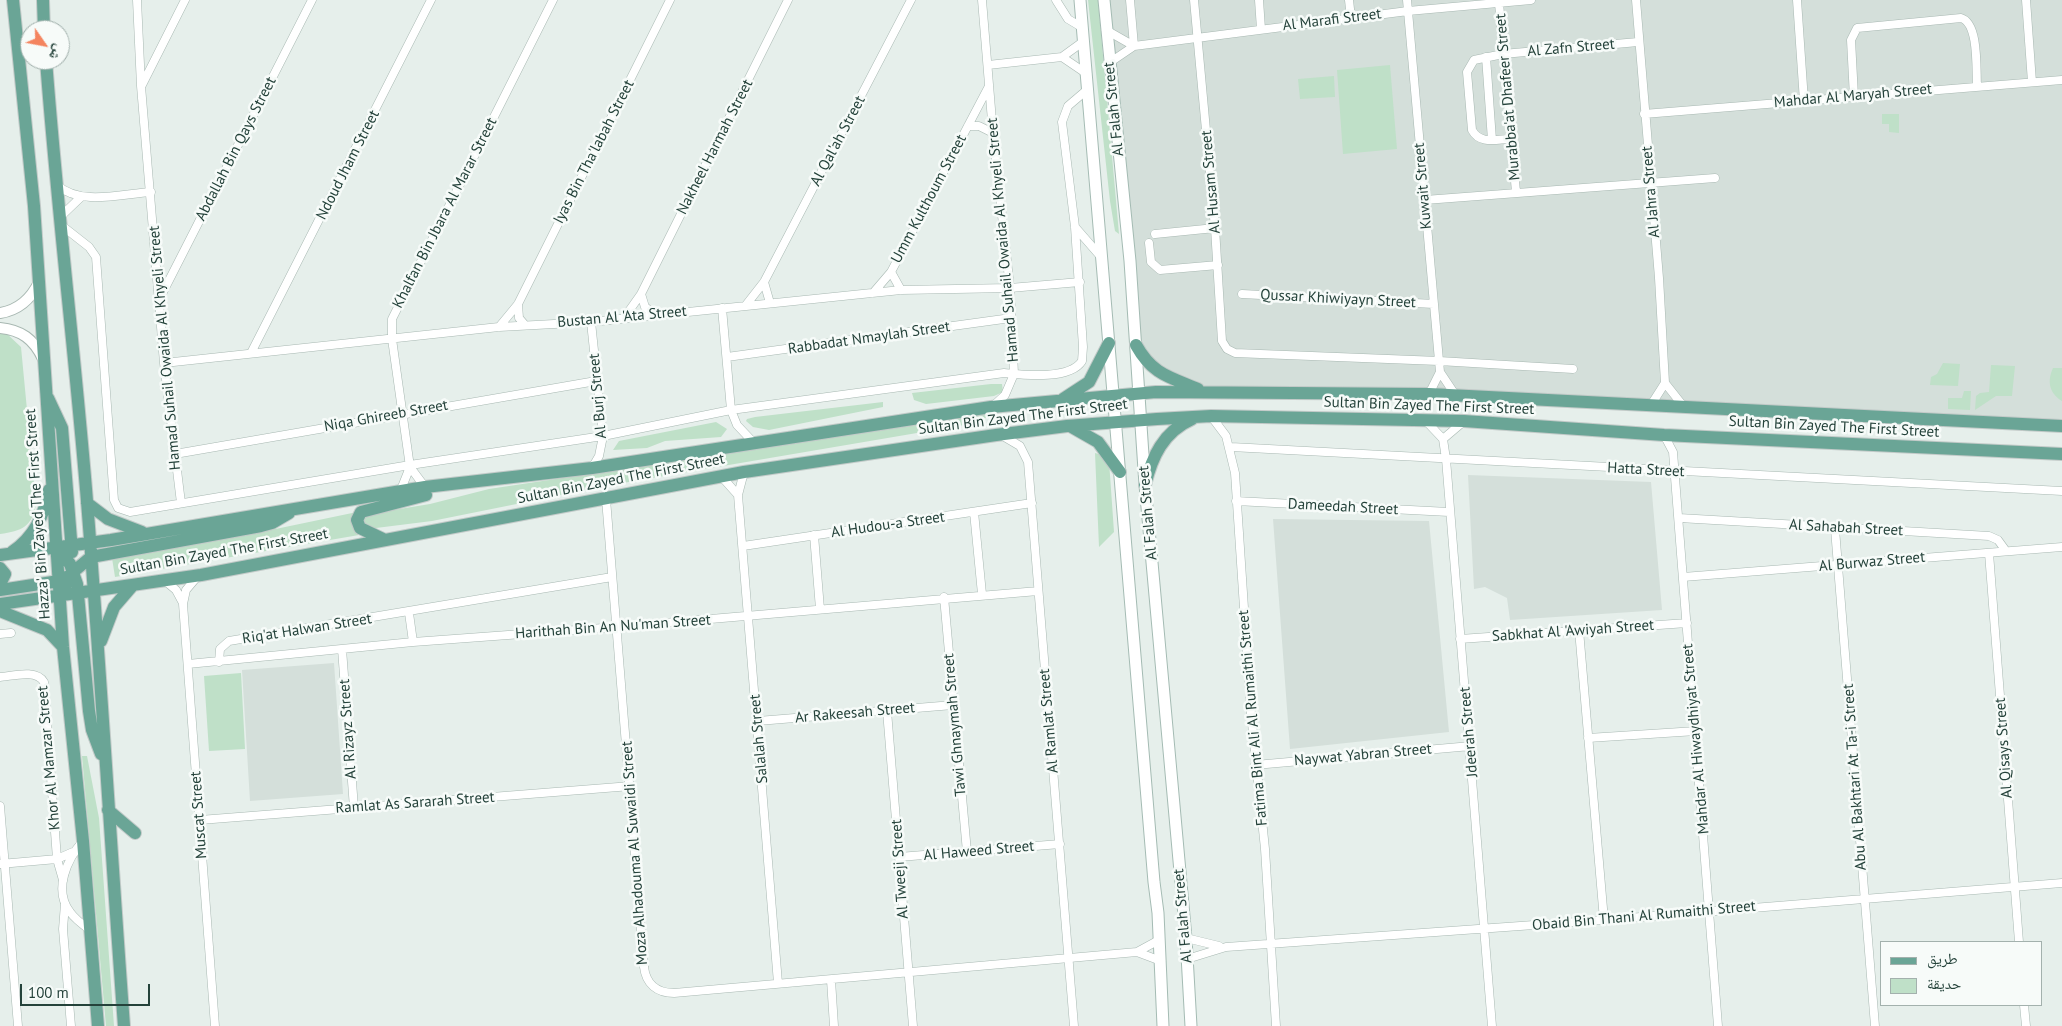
<!DOCTYPE html>
<meta charset="utf-8">
<style>
body{margin:0}
#map{position:relative;width:2062px;height:1026px;overflow:hidden;background:#e6efeb;font-family:"PT Sans","Noto Naskh Arabic",sans-serif}
canvas{display:block}
.legend{position:absolute;left:1880px;top:941px;width:162px;height:65px;box-sizing:border-box;background:#f7fbf9;border:1px solid #a3b1ad;margin:0;padding:6px 9px;list-style:none;font-size:15px;color:#24423a}
.legend li{display:flex;align-items:center;gap:10px;height:25px}
.legend b{width:25px;border:1px solid #a3b1ad}
.north{position:absolute;left:20px;top:20px;width:50px;height:50px;box-sizing:border-box;background:#f7fbf9;border:1px solid #a3b1ad;border-radius:50%;rotate:123deg;font-size:14px;font-weight:700;line-height:20px;text-align:center;color:#24423a}
.north::after{content:'';display:block;margin:auto;width:18px;height:22px;background:#f4845f;clip-path:polygon(50% 0,100% 100%,50% 72%,0 100%)}
.scale{position:absolute;left:20px;top:984px;width:130px;height:22px;box-sizing:border-box;border:2px solid #24423a;border-top:0;padding-left:6px;font-size:15px;line-height:18px;white-space:nowrap;color:#24423a;-webkit-text-stroke:4px #f7fbf9;paint-order:stroke}
</style>
<div id="map">
<canvas width="2062" height="1026"></canvas>
<ul class="legend">
<li><b style="height:6px;background:#6aa596"></b>طريق</li>
<li><b style="height:14px;background:#bfe0c8"></b>حديقة</li>
</ul>
<div class="north">ش</div>
<div class="scale">100 m</div>
</div>
<script>
const context = document.querySelector('canvas').getContext('2d');
context.lineJoin = 'round';
function fill(path, color) {
  context.fillStyle = color;
  context.fill(path, 'evenodd');
}
function stroke(path, color, width, dash) {
  context.strokeStyle = color;
  context.lineWidth = width;
  context.lineCap = dash ? 'butt' : 'round';
  context.setLineDash(dash || []);
  context.stroke(path);
}
function drawText(font, color, halo, rows, align = 'center') {
  context.font = font + ' "PT Sans",sans-serif';
  context.lineWidth = 5;
  context.setLineDash([]);
  context.textBaseline = 'middle';
  context.strokeStyle = halo;
  context.fillStyle = color;
  for (const [text, x, y, turn = 0] of rows) {
    context.save();
    context.translate(x, y);
    context.rotate((+turn || 0) * Math.PI / 180);
    context.textAlign = isNaN(turn) ? turn : align;
    if (halo) context.strokeText(text, 0, 0);
    context.fillText(text, 0, 0);
    context.restore();
  }
}
const built = new Path2D(`
 M1109,0H2062V421L1376,388L1198,387L1170,376L1141,349Z
 M1468,475L1651,482L1662,610L1510,620L1507,598L1485,587L1474,589Z
 M1273,519L1429,521L1449,732L1290,749Z
 M334,663L343,794L250,801L242,670Z`);
const green = new Path2D(`
 M1088,0H1098L1119,234L1115,231L1110,201Z
 M1390,65L1397,149L1343,154L1337,70Z
 M1334,76L1335,97L1300,99L1298,79Z
 M1882,114H1899V133L1889,132V124H1882Z
 M6,333L21,347L36,504C32,527 22,531 0,534V334Z
 M1943,363L1960,364L1958,386L1930,385L1931,377L1937,374Z
 M1991,365L2015,366L2012,396H1996L1975,410L1976,396L1980,393L1989,392Z
 M2053,368H2062V401C2049,393 2047,381 2053,368Z
 M991,384H1002L1003,392L994,396L926,404L914,400L912,393Z
 M1964,391H1971L1970,410L1948,409V398H1962Z
 M883,402V407L769,430L753,427L746,421L747,419L755,417Z
 M983,415L992,416L964,425L611,485L432,521L368,529L365,527L363,519L369,514L430,504L489,489Z
 M716,422L727,429L721,437L665,441L647,448L613,450L619,441Z
 M1095,453L1102,455L1109,461L1114,532L1099,547Z
 M357,512L355,530L359,535L115,577L112,558L266,531Z
 M241,673L245,749L209,751L204,676Z
 M82,756H87L99,818L114,1026H106Z`);
const minor = new Path2D(`
 M137,0L141,86L164,363L181,503
 M982,0L993,133L1010,288L1014,374L1005,395L993,406
 M1056,0L1068,19L1083,28
 M1130,0L1134,46
 M1194,0L1215,228L1222,341L1227,349L1235,353L1439,361L1573,369
 M1259,0L1261,29
 M1349,0L1351,18
 M1407,0L1440,372L1456,396
 M1636,0L1659,278L1665,383L1651,405
 M1797,0L1804,101
 M2026,0L2032,82
 M1499,3L1516,192
 M1106,30L1134,46
 M1062,57L1087,74
 M1486,57L1492,140
 M1109,63L1134,46L1408,11L1531,0
 M988,65L1062,57L1084,41
 M142,85L185,0
 M1854,97L1851,40L1857,28L1961,18C1979,23 1976,69 1977,86
 M1644,114L2062,80
 M968,126H979L993,133
 M1511,139C1497,139 1480,145 1472,130L1467,72L1474,60L1503,54L1638,42
 M57,185C80,206 121,194 151,192
 M1425,200L1715,178
 M59,218L81,197
 M61,225L89,247L96,257L114,500L118,508L130,512L410,465L603,436L731,410L1004,373C1025,375 1070,380 1082,361L1083,347L1075,227L1062,122L1068,106L1088,89
 M1075,227L1102,258
 M1155,234L1215,228
 M1149,243L1151,262L1160,270L1218,265
 M891,272L901,290
 M764,282L770,303
 M873,293L891,272L989,86
 M641,294L645,307L656,315
 M1242,294L1434,304
 M160,298L312,0
 M518,304L519,318L525,325
 M746,305L764,282L911,0
 M722,308L731,410L737,425L754,443
 M624,318L641,294L788,0
 M591,322L603,436L599,456L592,468
 M499,327L518,304L670,0
 M251,353L431,0
 M727,357L1011,318
 M164,363L499,327L591,322L901,290L1010,288L1080,282
 M1665,383L1684,407
 M1429,394L1440,372
 M1211,416L1226,436L1235,473L1251,713L1265,849L1276,1026
 M1425,420L1443,439L1446,459L1492,1026
 M1664,435L1673,452L1718,1026
 M1003,436L1020,446L1028,462L1074,1026
 M1443,439L1463,422
 M1231,447L2062,491
 M175,454L596,381
 M744,472L738,495L778,983
 M721,476L738,495
 M425,487L410,467L392,339V319L553,0
 M400,492L410,467
 M606,499L644,967C646,984 657,993 674,993L1137,952L1159,940
 M1236,501L1449,512
 M974,512L982,594
 M1679,518L1989,536L1998,540L2006,551
 M1835,529L1875,1026
 M814,535L820,609
 M743,546L1032,503
 M1989,553L2019,942
 M197,577L186,590L183,604L215,1026
 M1683,577L2062,547
 M164,580L176,590L183,603
 M944,597L967,852
 M409,613L413,642
 M1579,630L1604,920
 M0,634L11,633
 M1460,639L1687,623
 M342,649L354,808
 M219,662L220,649L229,641L612,577
 M188,664L413,642L617,627L1038,591
 M0,677C13,676 36,669 44,682L57,859L63,880
 M887,711L913,1026
 M758,721L953,705
 M1588,738L1696,731
 M1255,765L1471,746
 M0,806L18,1026
 M200,820L631,786
 M83,841C67,859 53,890 70,912C75,919 83,925 90,930
 M899,857L1060,844
 M0,864L57,859L73,852
 M65,904L63,929L71,1026
 M1186,938L1219,946
 M1137,952L1161,961
 M1187,959L1226,947L1604,920L2062,883
 M831,980L834,1026
 M2024,1005L2026,1026`);
const tertiary = new Path2D(`
 M0,313C19,310 31,299 39,282
 M0,328C21,330 34,339 43,359`);
const secondary = new Path2D(`
 M1080,0L1154,882L1158,913L1163,1026
 M1104,0L1130,261L1145,485L1186,938L1191,1026`);
const primary = new Path2D(`
 M13,0L34,206L63,647L83,841L98,1026
 M43,0L44,30
 M46,60C57,207 75,354 87,501C101,676 111,851 124,1026
 M1136,345C1152,374 1169,377 1198,389
 M48,398L62,428L72,552
 M1063,399L1089,382L1109,343
 M1070,426L1098,442L1120,472
 M1145,485C1152,457 1163,432 1192,419
 M87,503L108,519L142,532
 M385,540L360,528L357,520L361,512L426,495
 M57,547L70,564L77,584L89,711L92,730L101,754
 M12,552C34,537 44,516 49,490
 M0,555L111,540L425,487L592,468L991,407L1156,392L1429,394L2062,426
 M0,568L5,574L0,584
 M0,590L59,581L66,577
 M61,593L73,572L91,557L261,526L272,523L289,513
 M0,604L201,575L744,472L996,435L1067,426L1157,419L1211,416L1464,421L1664,435L2062,454
 M0,611L47,630L63,647
 M101,641L114,607L133,585
 M108,810L135,833`);
const streetNames = [
 ["Al Marafi Street",1332,20,-7],
 ["Al Zafn Street",1571,48,-5],
 ["Mahdar Al Maryah Street",1853,96,-5],
 ["Murabba'at Dhafeer Street",1508,97,-95],
 ["Al Falah Street",1114,109,-96],
 ["Al Qal'ah Street",838,141,-62],
 ["Nakheel Harmah Street",715,147,-63],
 ["Abdallah Bin Qays Street",236,149,-63],
 ["Iyas Bin Tha'labah Street",594,152,-63],
 ["Ndoud Jham Street",348,165,-63],
 ["Al Husam Street",1211,182,-95],
 ["Kuwait Street",1423,186,-95],
 ["Al Jahra Street",1651,192,-95],
 ["Umm Kulthoum Street",929,199,-62],
 ["Khalfan Bin Jbara Al Marar Street",445,213,-63],
 ["Hamad Suhail Owaida Al Khyeli Street",1003,240,-95],
 ["Qussar Khiwiyayn Street",1338,299,3],
 ["Bustan Al 'Ata Street",622,317,-5],
 ["Rabbadat Nmaylah Street",869,338,-8],
 ["Hamad Suhail Owaida Al Khyeli Street",165,348,-95],
 ["Al Burj Street",598,396,-95],
 ["Sultan Bin Zayed The First Street",1429,406,2],
 ["Niqa Ghireeb Street",386,416,-10],
 ["Sultan Bin Zayed The First Street",1023,417,-7],
 ["Sultan Bin Zayed The First Street",1834,427,3],
 ["Hatta Street",1646,470,3],
 ["Sultan Bin Zayed The First Street",621,479,-11],
 ["Dameedah Street",1343,507,3],
 ["Al Falah Street",1148,513,-95],
 ["Hazza' Bin Zayed The First Street",38,514,-94],
 ["Al Hudou-a Street",888,525,-8],
 ["Al Sahabah Street",1846,528,3],
 ["Sultan Bin Zayed The First Street",224,552,-10],
 ["Al Burwaz Street",1872,562,-5],
 ["Harithah Bin An Nu'man Street",613,627,-4],
 ["Riq'at Halwan Street",307,629,-9],
 ["Sabkhat Al 'Awiyah Street",1573,631,-4],
 ["Ar Rakeesah Street",855,713,-5],
 ["Fatima Bint Ali Al Rumaithi Street",1253,718,-95],
 ["Al Ramlat Street",1049,721,-95],
 ["Tawi Ghnaymah Street",955,725,-95],
 ["Al Rizayz Street",348,729,-94],
 ["Jdeerah Street",1469,732,-95],
 ["Salalah Street",759,739,-95],
 ["Mahdar Al Hiwaydhiyat Street",1696,739,-95],
 ["Al Qisays Street",2004,748,-94],
 ["Naywat Yabran Street",1363,755,-5],
 ["Khor Al Mamzar Street",49,758,-95],
 ["Abu Al Bakhtari At Ta-i Street",1855,777,-94],
 ["Ramlat As Sararah Street",415,803,-4],
 ["Muscat Street",199,815,-94],
 ["Al Haweed Street",979,851,-5],
 ["Moza Alhadouma Al Suwaidi Street",635,853,-94],
 ["Al Tweeji Street",900,869,-94],
 ["Al Falah Street",1183,916,-95],
 ["Obaid Bin Thani Al Rumaithi Street",1644,916,-5]
];
fill(built, '#d4dfda');
fill(green, '#bfe0c8');
stroke(minor, '#a8b8b2', 9);
stroke(tertiary, '#a8b8b2', 12);
stroke(secondary, '#a4bbb3', 13);
stroke(primary, '#c2cac8', 14);
stroke(minor, '#fff', 8);
stroke(tertiary, '#fff', 10);
stroke(secondary, '#fff', 11);
stroke(primary, '#6aa596', 12);
drawText('15px', '#24423a', '#f7fbf9', streetNames);
</script>
